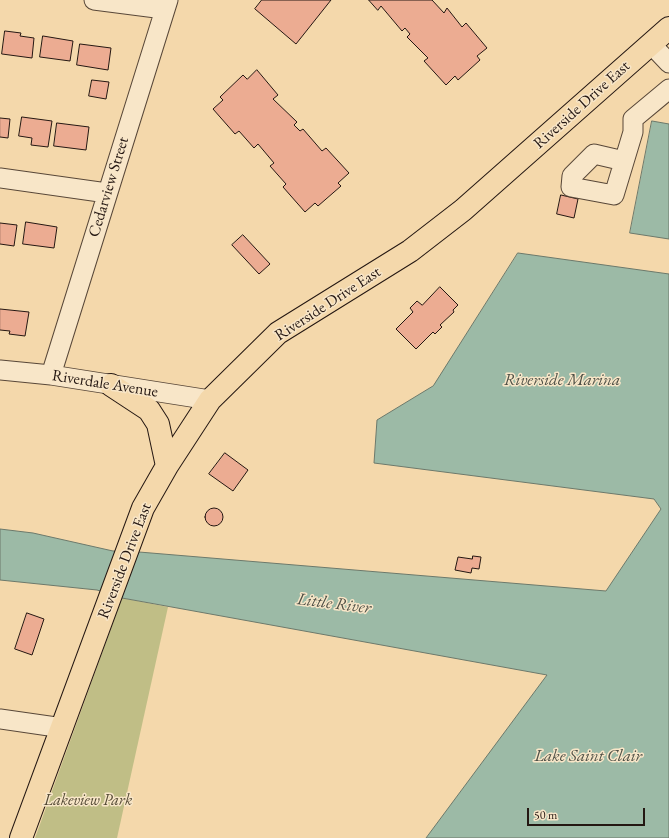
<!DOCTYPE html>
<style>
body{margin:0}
#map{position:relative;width:669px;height:838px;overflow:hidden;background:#f4d8ab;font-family:"EB Garamond",serif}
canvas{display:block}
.scale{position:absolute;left:527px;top:808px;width:118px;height:18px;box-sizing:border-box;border:2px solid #241712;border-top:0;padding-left:5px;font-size:12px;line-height:14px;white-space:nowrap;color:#241712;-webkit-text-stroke:3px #f8e6c8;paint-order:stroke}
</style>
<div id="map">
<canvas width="669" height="838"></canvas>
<div class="scale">50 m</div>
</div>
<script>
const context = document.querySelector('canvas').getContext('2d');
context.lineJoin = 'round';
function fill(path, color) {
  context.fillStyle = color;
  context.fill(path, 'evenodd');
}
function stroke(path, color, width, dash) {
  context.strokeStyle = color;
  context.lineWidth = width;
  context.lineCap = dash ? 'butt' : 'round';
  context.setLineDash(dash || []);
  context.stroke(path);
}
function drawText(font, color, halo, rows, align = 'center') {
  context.font = font + ' "EB Garamond",serif';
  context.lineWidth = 3;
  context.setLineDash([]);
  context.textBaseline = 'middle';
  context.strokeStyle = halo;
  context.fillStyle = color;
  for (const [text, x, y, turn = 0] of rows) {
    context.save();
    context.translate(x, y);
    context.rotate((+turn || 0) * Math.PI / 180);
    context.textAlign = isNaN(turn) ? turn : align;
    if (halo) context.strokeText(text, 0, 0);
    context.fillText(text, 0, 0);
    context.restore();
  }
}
const green = new Path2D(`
 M122,598L168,607L117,838H35Z`);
const water = new Path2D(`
 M652,121L669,124V239L630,233Z
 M518,253L669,274V838H426L547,675L122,598L97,590L0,580V529L33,533L113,551H127L606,591L661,509L654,499L374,463L377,420L433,386Z`);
const building = new Path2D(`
 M262,0H331L296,44L255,9Z
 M369,0H432L444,13L447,8L462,27L466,23L487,48L477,56L480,60L458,80L455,76L446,85L424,61L428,58L407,37L410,34L405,28L402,31L381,6L378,10Z
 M5,31L21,33L20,36L34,38L32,58L2,54Z
 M43,36L73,41L70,61L40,57Z
 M80,44L111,48L108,70L77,65Z
 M257,70L278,95L273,99L297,122L294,125L300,131L303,129L322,151L326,148L349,173L338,183L341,186L318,206L315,203L305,212L283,187L286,184L270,166L274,163L258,144L254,148L239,131L235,134L213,109L223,100L220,97L243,75L247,79Z
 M92,80L109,82L106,99L89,96Z
 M22,117L52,121L48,147L31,145L32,138L19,136Z
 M0,118L10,119L8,138L0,137Z
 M57,123L89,127L86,150L54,146Z
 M561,195L578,199L574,218L557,214Z
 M26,222L57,227L54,248L23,244Z
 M0,223L17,225L14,246L0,244Z
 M243,235L270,264L259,274L232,245Z
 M440,287L458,305L453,310L454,312L440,325L442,327L435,334L433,332L416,349L396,329L413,312L410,308L417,301L422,305Z
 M0,309L29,312L25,336L9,334L10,331L0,330Z
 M225,453L248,470L233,491L209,474Z
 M205 517a9 9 0 1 1 18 0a9 9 0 1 1-18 0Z
 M473,556L481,557L479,569L472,568L471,573L455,570L458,557L472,559Z
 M27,613L44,619L32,655L15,649Z`);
const minor = new Path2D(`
 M94,0L164,9
 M651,44L669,63
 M624,161L594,154L572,176L571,187L614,195L633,132V119L669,89
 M0,178L107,193
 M0,370L51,375L210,400
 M51,375L168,0
 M0,719L63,728`);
const major = new Path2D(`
 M111,385L149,410L158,424L167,466
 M21,838L143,508L167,466L210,400L278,333L410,251L463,210L669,28`);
const streetNames = [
 ["Riverside Drive East",582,105,-42],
 ["Cedarview Street",109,187,-73],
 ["Riverside Drive East",328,304,-33],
 ["Riverdale Avenue",105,384,9],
 ["Riverside Drive East",125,561,-69]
];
const parkNames = [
 ["Lakeview Park",88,801]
];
const waterNames = [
 ["Riverside Marina",562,380],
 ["Little River",334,604,7],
 ["Lake Saint Clair",588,756]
];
fill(green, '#c0be86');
fill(water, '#9cbaa6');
stroke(water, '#6c796b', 1);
fill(building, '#ecac92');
stroke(building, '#241712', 1);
stroke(minor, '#584738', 21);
stroke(major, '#241712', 24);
stroke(minor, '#f8e6c8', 19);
stroke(major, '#f4d8ab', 22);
drawText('16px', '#241712', '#f8e6c8', streetNames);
drawText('italic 16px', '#534935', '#f8e6c8', parkNames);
drawText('italic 17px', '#4e5046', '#f8e6c8', waterNames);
</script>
